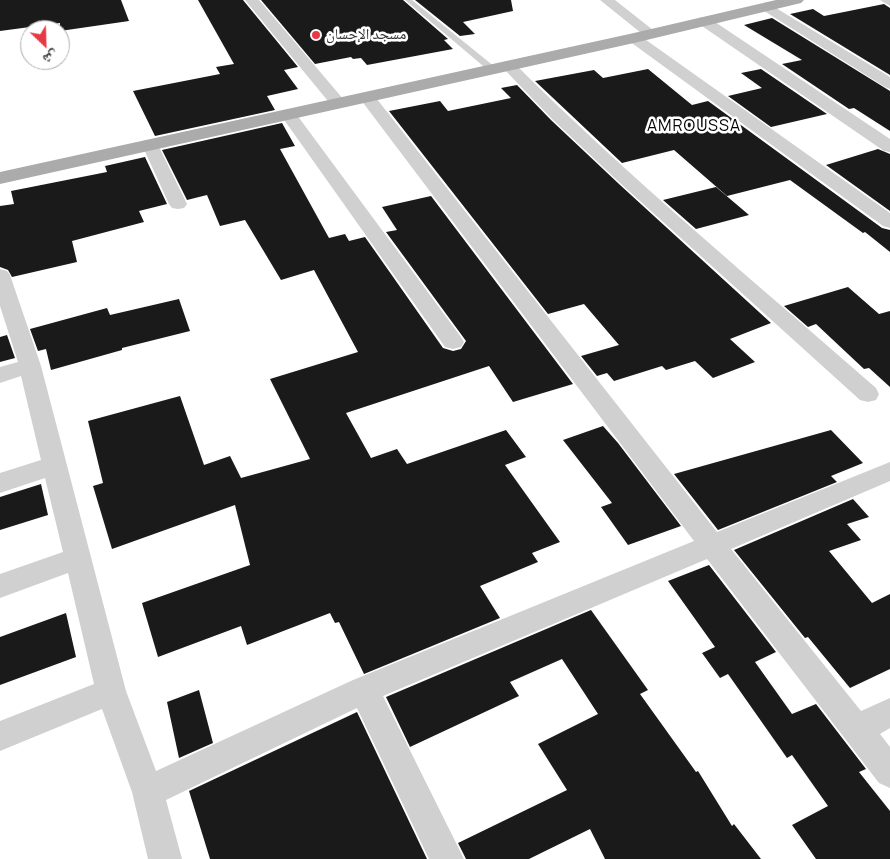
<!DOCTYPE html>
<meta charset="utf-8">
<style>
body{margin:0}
#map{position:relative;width:890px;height:859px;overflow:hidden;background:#fff;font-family:Manrope,"Noto Naskh Arabic",sans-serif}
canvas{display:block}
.north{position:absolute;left:20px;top:20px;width:50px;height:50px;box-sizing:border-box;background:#fff;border:1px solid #adadad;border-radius:50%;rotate:156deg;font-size:14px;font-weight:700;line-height:20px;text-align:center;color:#333}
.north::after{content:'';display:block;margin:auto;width:18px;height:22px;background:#e63946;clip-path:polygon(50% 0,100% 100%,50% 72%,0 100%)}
</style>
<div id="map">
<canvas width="890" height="859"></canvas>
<div class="north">ش</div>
</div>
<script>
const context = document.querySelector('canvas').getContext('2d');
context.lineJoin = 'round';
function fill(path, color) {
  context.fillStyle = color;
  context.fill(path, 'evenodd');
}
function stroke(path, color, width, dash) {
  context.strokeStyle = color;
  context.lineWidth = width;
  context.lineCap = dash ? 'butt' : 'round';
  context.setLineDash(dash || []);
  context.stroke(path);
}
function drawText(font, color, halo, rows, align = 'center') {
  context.font = font + ' Manrope,"Noto Naskh Arabic",sans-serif';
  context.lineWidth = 5;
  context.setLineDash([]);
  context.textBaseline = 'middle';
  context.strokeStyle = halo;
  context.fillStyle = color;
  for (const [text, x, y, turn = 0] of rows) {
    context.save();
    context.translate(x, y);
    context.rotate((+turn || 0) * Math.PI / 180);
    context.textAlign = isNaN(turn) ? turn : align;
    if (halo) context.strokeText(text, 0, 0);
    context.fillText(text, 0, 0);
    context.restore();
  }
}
const building = new Path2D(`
 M0,0H121L129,21L60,31V23L0,31Z
 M198,0H243L298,67L284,70L298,89L267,96L275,110L155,136L133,91L220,74L216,67L234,64Z
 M261,0H403L448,39L444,40L453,49L367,65L361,58L353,59L351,57L315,64Z
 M415,0H511L513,11L463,22L475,34L460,36Z
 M884,4L890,8V75L790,14L813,9L824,16Z
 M772,18L890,91V131L854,108L849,109L782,64L802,60L744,25Z
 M648,69L692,105L708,101L882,228L890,230V252L865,232L863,233L790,180L727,196L674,150L622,163L535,81L594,70L603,78Z
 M761,69L827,114L771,127L728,96L762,88L741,73Z
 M517,85L551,120L619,184L771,323L730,339L755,362L713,378L695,361L666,370L662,366L614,381L607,373L597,376L581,356L619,345L584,304L548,314L389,111L440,101L448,111L511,98L501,88Z
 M282,123L295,146L280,149L329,238L345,234L349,241L365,237L443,348L453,351L461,349L466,341L386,232L397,230L382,207L431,196L573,384L513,402L489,366L346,413L371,458L397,449L407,464L506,430L526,457L505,465L560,542L532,553L538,562L480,586L500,618L364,674L339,622L335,623L330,613L247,645L241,626L158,657L142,603L250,565L235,505L112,549L93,486L103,483L88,421L180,396L204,465L230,456L241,478L310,459L270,379L358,352L314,270L281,280L245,220L220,226L207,195L187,200L162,150Z
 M878,149L890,154V211L826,165Z
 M145,157L167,204L139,211L144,222L72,241L77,262L12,277L8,270L0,267V206L14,204L11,191L107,172L105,166Z
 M716,187L749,215L696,229L663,200Z
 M848,287L879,314L890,311V387L869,368L864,369L816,324L808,327L784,306Z
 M179,299L190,331L122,348V350L51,370L46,349L38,351L30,329L107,308L110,315Z
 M7,335L15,358L0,362V337Z
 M603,426L618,443L681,526L628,545L601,507L612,503L563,440Z
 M831,430L863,463L831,476L837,482L718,530L674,474Z
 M41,484L48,515L0,530V497Z
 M853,499L869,517L847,524L861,540L829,551L872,603L890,594V669L850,688L808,637L805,638L734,550Z
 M709,565L776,652L755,662L792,714L816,704L866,769L859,772L890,811V859H816L792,825L828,806L792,755L787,758L728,674L720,678L702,653L715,647L668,581Z
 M591,610L648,690L640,694L696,772L698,771L732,826L734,824L761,859H605L590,829L529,859H466L458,843L567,790L538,744L598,714L562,659L510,682L519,696L410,747L386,697Z
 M66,613L76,657L0,685V637Z
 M199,690L213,743L179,758L167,702Z
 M357,712L427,859H210L189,791Z`);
const service = new Path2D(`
 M405,0H412L495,67V71H489Z`);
const minor = new Path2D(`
 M245,0H259L344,100L346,103L344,106H332Z
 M600,0H615L658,34L656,37H646Z
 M880,0H890V6Z
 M766,2L890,77V89L885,87L761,9L759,6Z
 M704,17L709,18L890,139V152L884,151L699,24L697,21L699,18Z
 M634,34L639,35L890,213V228L883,226L629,41L627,38L629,35Z
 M508,61L513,62C628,177 754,281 876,388L879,394L876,400L868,402L860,400L620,183L552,119L503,68L501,65L503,62Z
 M367,92L373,94L717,532L890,462V481L731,549L861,711L890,698V728L880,734L890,747V788L879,783L707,559L383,696L464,859H429L357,708L166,800L182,859H148L132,792L102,709L0,751V721L94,684L68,573L0,598V574L63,552L45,478L0,493V473L41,460L21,376L0,383V367L18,362L0,306V269L7,271L10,275L41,366L126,691L156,771L353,680L694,541L361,100L359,97L361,94Z
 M288,109L294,111L461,337L464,342L461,347L453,349L445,347L280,114L282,111Z
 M150,140L156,141L158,145L187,204L184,208L178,209L172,208L169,204L142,145L144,141Z`);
const primary = new Path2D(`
 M776,0H804L801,3L634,43L0,184V172L634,33Z`);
const markers = [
 [316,35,5,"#e63946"]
];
const farPoinames = [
 ["مسجد الإحسان",326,35]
];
const farQuarternames = [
 ["AMROUSSA",694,127]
];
fill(building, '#1a1a1a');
fill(service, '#d0d0d0');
fill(minor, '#d0d0d0');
fill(primary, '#ababab');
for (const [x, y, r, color] of markers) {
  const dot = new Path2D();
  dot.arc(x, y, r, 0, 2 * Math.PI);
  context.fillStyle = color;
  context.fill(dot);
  stroke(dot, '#fff', 2);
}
drawText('15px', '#333', '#fff', farPoinames, 'left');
context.letterSpacing = '1px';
drawText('16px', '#000', '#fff', farQuarternames);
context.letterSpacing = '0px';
</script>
